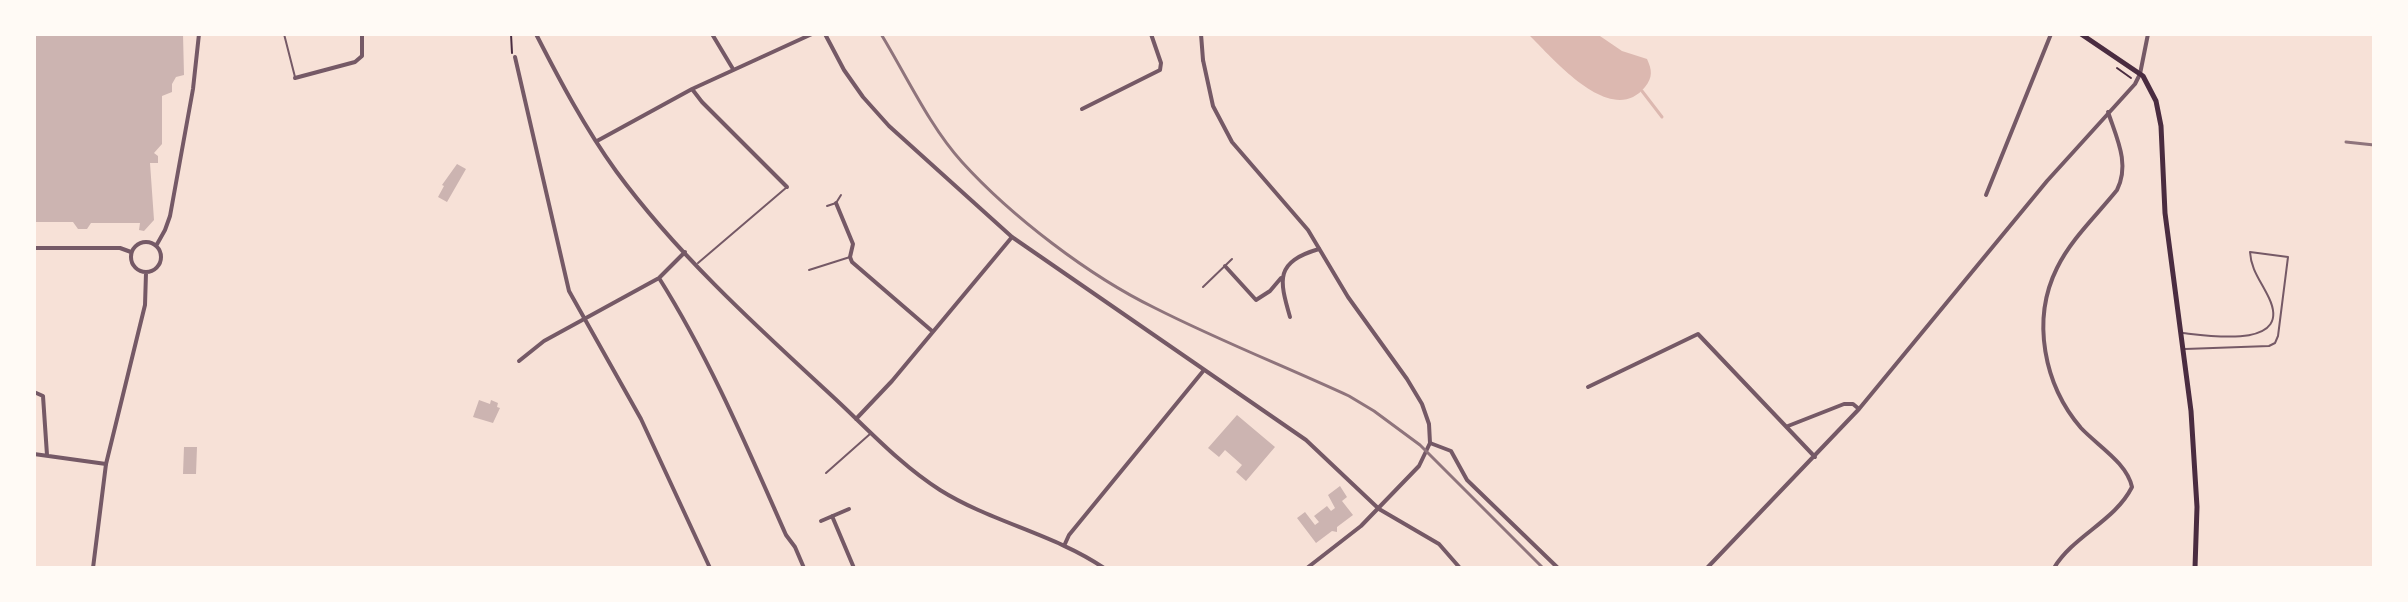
<!DOCTYPE html>
<style>
body{margin:0}
#map{position:relative;width:2408px;height:602px;overflow:hidden;background:#f7e1d7;font-family:Montserrat,sans-serif}
canvas{display:block}
.frame{position:absolute;inset:0;border:36px solid #fffaf5;pointer-events:none}
</style>
<div id="map">
<canvas width="2408" height="602"></canvas>
<div class="frame"></div>
</div>
<script>
const context = document.querySelector('canvas').getContext('2d');
context.lineJoin = 'round';
function fill(path, color) {
  context.fillStyle = color;
  context.fill(path, 'evenodd');
}
function stroke(path, color, width, dash) {
  context.strokeStyle = color;
  context.lineWidth = width;
  context.lineCap = dash ? 'butt' : 'round';
  context.setLineDash(dash || []);
  context.stroke(path);
}
const water = new Path2D(`
 M1528,34H1597L1622,51L1647,59C1652,70 1653,77 1645,87C1611,129 1552,57 1528,34Z`);
const stream = new Path2D(`
 M1642,91L1662,117`);
const building = new Path2D(`
 M34,34H183L184,75L176,77L172,84V92L162,96V144L154,153L158,156V163H150L154,220L144,231L139,230L140,223H91L87,229H78L73,222H34Z
 M457,164L466,169L447,202L438,197L444,186L442,185Z
 M479,400L490,404L491,400L498,403L497,407L500,408L493,423L473,417Z
 M1237,415L1275,447L1246,481L1236,472L1242,465L1225,450L1219,457L1208,448Z
 M184,447H197L196,474H183Z
 M1340,486L1347,497L1342,501L1353,515L1337,527V532L1332,531L1316,543L1297,518L1305,512L1315,525L1319,522L1314,516L1327,506L1331,511L1335,508L1328,495Z`);
const path = new Path2D(`
 M511,34L512,53
 M2117,68L2131,78`);
const service = new Path2D(`
 M284,34L295,77
 M827,206L836,203L841,195
 M698,263L787,187
 M809,270L850,257
 M1203,287L1232,259
 M2183,333C2210,336 2293,349 2269,298C2261,281 2251,270 2250,252L2288,257L2278,336L2275,343L2269,346L2185,349
 M826,473L870,434`);
const minor = new Path2D(`
 M536,34C560,81 585,128 616,171C676,253 755,325 830,394C866,427 899,464 940,490C991,522 1054,534 1104,568
 M712,34L733,69
 M825,34L844,70L863,97L889,126L1012,237L1306,440L1379,509L1439,544L1460,568
 M1201,34L1203,60
 M515,57L569,291L641,419L710,568
 M295,78L355,62L362,56V34
 M692,89L702,102L787,187
 M1082,109L1160,70L1161,63L1151,34
 M597,141L692,89L812,34
 M1986,195L2051,34
 M836,203L853,244L850,257L852,262L932,331
 M34,248H120L131,252
 M1225,266L1256,300L1270,291L1281,278
 M659,278C710,359 747,447 786,535L795,547L804,568
 M1290,317C1279,279 1275,262 1319,249
 M519,361L544,341L659,278L685,252
 M1588,387L1698,334L1815,457
 M34,392L43,396L47,455
 M856,419L892,381L1012,237
 M1788,426L1844,404H1853L1859,409
 M1430,443L1451,451L1467,480L1558,568
 M34,454L106,464
 M832,516L854,568
 M821,521L849,509
 M1064,546L1069,535L1204,370
 M1707,568L1859,409L2047,181L2135,84L2140,74L2148,34
 M2054,568C2073,536 2115,521 2132,487C2127,463 2098,446 2081,428C2044,385 2031,320 2057,268C2071,239 2097,215 2117,190C2130,164 2117,139 2108,112`);
const tertiary = new Path2D(`
 M1203,60L1213,106L1232,142L1308,230L1348,297L1407,379L1422,404L1429,424L1430,443L1419,466L1361,526L1307,568
 M131 257a15 15 0 1 1 30 0a15 15 0 1 1-30 0Z
 M156,246L165,230L170,216L193,89L199,34
 M93,568L106,464L145,305L146,273`);
const secondary = new Path2D(`
 M2081,34L2143,76L2156,101L2161,126L2165,213L2191,411L2197,507L2195,568`);
const rail = new Path2D(`
 M881,34C906,75 930,127 962,162C1011,216 1089,276 1155,308C1218,340 1284,366 1349,396L1374,411L1420,445L1543,568
 M2346,142L2374,145`);
fill(water, '#dcb8b0');
stroke(stream, '#dcb8b0', 3);
fill(building, '#ccb4b1');
stroke(path, '#4a2c40', 2);
stroke(service, '#755966', 2);
stroke(minor, '#755966', 4);
stroke(tertiary, '#755966', 4);
stroke(secondary, '#4a2c40', 5);
stroke(rail, '#8f747c', 3);
</script>
